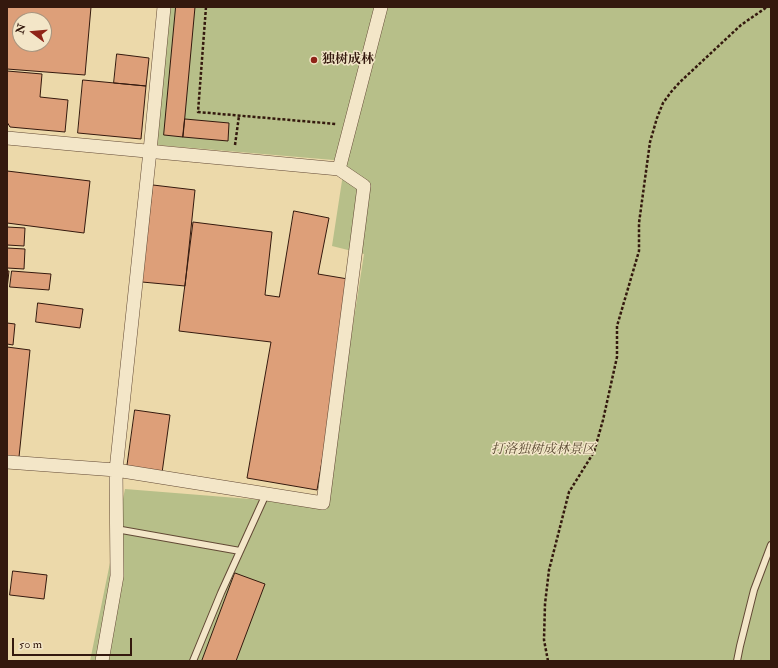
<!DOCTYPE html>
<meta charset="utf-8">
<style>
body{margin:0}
#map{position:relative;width:778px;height:668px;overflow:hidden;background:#ecd9aa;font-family:"IM FELL Double Pica",serif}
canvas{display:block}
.frame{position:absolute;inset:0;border:8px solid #34190e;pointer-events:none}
.north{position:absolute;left:12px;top:12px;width:40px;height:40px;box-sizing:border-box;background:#f3e6c8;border:1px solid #a7947e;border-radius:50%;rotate:286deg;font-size:11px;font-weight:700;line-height:16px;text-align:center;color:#34190e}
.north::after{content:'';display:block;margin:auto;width:14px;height:18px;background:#8f2418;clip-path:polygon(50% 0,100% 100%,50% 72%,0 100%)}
.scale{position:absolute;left:12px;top:638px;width:120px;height:18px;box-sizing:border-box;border:2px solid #34190e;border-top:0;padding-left:5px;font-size:12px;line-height:14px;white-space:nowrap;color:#34190e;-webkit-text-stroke:3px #f3e6c8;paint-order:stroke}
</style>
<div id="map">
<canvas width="778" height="668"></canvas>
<div class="frame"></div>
<div class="north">N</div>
<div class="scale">50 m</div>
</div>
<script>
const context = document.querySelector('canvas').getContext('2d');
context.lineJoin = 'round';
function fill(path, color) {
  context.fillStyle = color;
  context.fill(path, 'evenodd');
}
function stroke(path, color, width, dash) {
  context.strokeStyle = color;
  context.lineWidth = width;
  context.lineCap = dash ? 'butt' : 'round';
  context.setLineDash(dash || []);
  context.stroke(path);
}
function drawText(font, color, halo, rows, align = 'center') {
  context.font = font + ' "IM FELL Double Pica","Noto Serif SC",serif';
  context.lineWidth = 3;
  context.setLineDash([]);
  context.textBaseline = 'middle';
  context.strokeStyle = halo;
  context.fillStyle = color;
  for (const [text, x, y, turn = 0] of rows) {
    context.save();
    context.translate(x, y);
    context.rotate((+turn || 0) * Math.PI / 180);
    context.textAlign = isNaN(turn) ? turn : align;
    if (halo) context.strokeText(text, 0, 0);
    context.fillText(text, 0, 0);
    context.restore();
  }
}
const green = new Path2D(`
 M170,7H771V661H90L125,489L325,505L364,254L332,246L345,161L157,145Z`);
const building = new Path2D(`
 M7,7H91L85,75L7,69ZM20,20H44V44H20Z
 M176,7H195L183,137L164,135Z
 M117,54L149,58L146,86L114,83Z
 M7,71L42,74L40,97L68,100L65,132L10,127L7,122Z
 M83,80L146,86L141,139L78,133Z
 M185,119L229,123L228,141L183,137Z
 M7,171L90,181L84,233L7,223Z
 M153,185L195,190L185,286L142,282Z
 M294,211L329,218L318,274L354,280L317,490L247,478L271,342L179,331L193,222L272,232L265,295L279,297Z
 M7,227L25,228L24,246L7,245Z
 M7,248L25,249L24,269L7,268Z
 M7,271H9L7,289Z
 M12,271L51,274L49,290L10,287Z
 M38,303L83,309L80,328L36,322Z
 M7,323L15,324L13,345L7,344Z
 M7,347L30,350L19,457L7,456Z
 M135,410L170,415L162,473L127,468Z
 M13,571L47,575L44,599L10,595Z
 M235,573L265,584L236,661H202Z`);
const path = new Path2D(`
 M206,7L198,112L336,124
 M235,145L239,116
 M548,661L544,640L545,604L549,570L569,492L594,452L603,420L617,357V326L639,251V223L650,142L657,118L663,103L671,92L680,82L741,25L767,7`);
const service = new Path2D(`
 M116,529L240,551
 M193,661L221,593L266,494
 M737,661L740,646L754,590L771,545`);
const minor = new Path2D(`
 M7,138L339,169L364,186L323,503L116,470L7,462
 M339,169L381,7
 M102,661L117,576L116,470L150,151L164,7`);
const markers = [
 [314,60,4,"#8f2418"]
];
const poiNames = [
 ["独树成林",322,60]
];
const parkNames = [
 ["打洛独树成林景区",543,450]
];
fill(green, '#b7bf89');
fill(building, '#dd9f79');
stroke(building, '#34190e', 1);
stroke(service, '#624935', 8);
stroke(minor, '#624935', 14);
stroke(path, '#34190e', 2.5, [3, 2]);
stroke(service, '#f3e6c8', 6);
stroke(minor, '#f3e6c8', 13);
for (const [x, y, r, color] of markers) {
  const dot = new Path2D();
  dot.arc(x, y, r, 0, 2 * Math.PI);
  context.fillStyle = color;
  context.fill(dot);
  stroke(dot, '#f3e6c8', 1.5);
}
drawText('bold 13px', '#34190e', '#f3e6c8', poiNames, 'left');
drawText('italic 13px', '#5b4b33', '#f3e6c8', parkNames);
</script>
